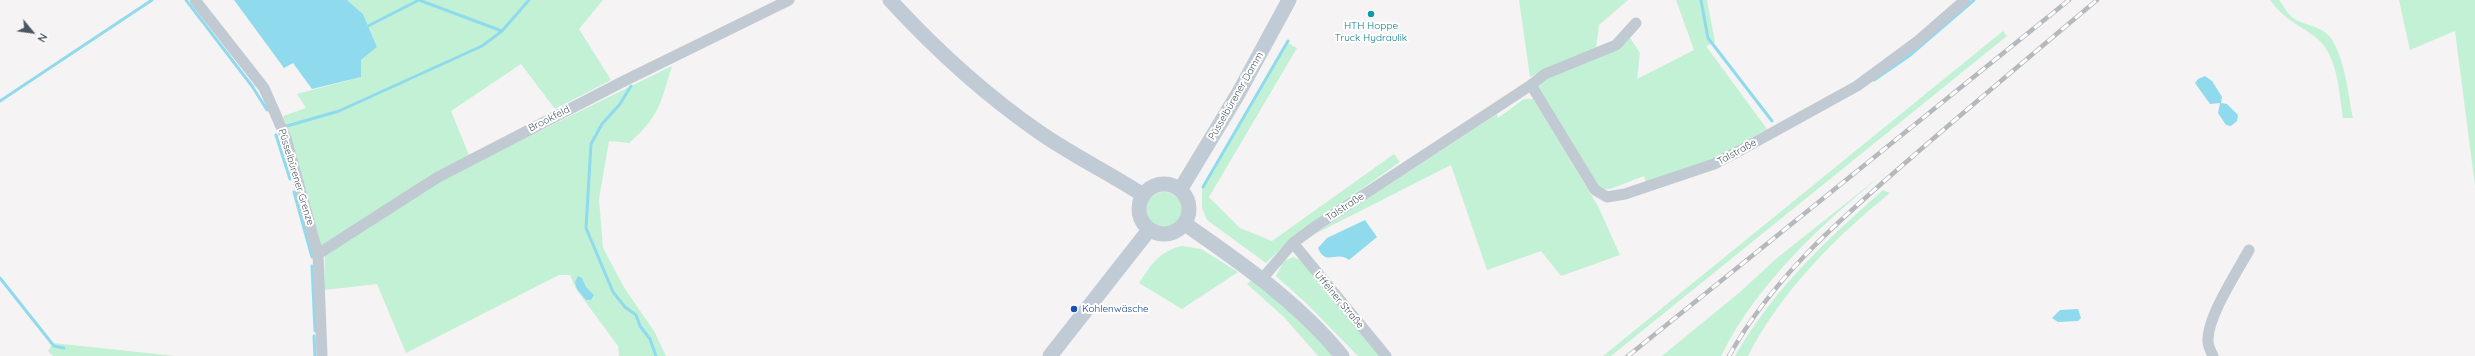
<!DOCTYPE html>
<meta charset="utf-8">
<style>
body{margin:0}
#map{position:relative;width:2475px;height:356px;overflow:hidden;background:#f5f3f3;font-family:Quicksand,sans-serif}
canvas{display:block}
.north{position:absolute;left:12px;top:12px;width:40px;height:40px;-webkit-text-stroke:3px #fff;paint-order:stroke;rotate:119deg;font-size:11px;font-weight:700;line-height:16px;text-align:center;color:#4a5661}
.north::after{content:'';display:block;margin:auto;width:14px;height:18px;background:#4a5661;clip-path:polygon(50% 0,100% 100%,50% 72%,0 100%)}
</style>
<div id="map">
<canvas width="2475" height="356"></canvas>
<div class="north">N</div>
</div>
<script>
const context = document.querySelector('canvas').getContext('2d');
context.lineJoin = 'round';
function fill(path, color) {
  context.fillStyle = color;
  context.fill(path, 'evenodd');
}
function stroke(path, color, width, dash) {
  context.strokeStyle = color;
  context.lineWidth = width;
  context.lineCap = dash ? 'butt' : 'round';
  context.setLineDash(dash || []);
  context.stroke(path);
}
function drawText(font, color, halo, rows, align = 'center') {
  context.font = font + ' Quicksand,sans-serif';
  context.lineWidth = 4;
  context.setLineDash([]);
  context.textBaseline = 'middle';
  context.strokeStyle = halo;
  context.fillStyle = color;
  for (const [text, x, y, turn = 0] of rows) {
    context.save();
    context.translate(x, y);
    context.rotate((+turn || 0) * Math.PI / 180);
    context.textAlign = isNaN(turn) ? turn : align;
    if (halo) context.strokeText(text, 0, 0);
    context.fillText(text, 0, 0);
    context.restore();
  }
}
const green = new Path2D(`
 M347,0H603L579,29L611,80L555,109L521,64L451,111L469,155L434,173L321,248L290,134L283,116L306,108L297,94L361,77V60L377,47L363,14Z
 M1519,0H1628L1599,25L1596,48L1530,77Z
 M1676,0H1707L1715,42L1706,46L1767,129L1714,159L1646,183L1644,176L1610,189H1597L1537,87L1546,78L1629,36L1640,53L1637,79L1694,50Z
 M2270,0H2279C2283,5 2287,13 2292,17C2302,25 2316,25 2326,33C2344,48 2348,95 2353,118H2343C2339,92 2338,53 2314,36C2295,22 2286,21 2270,0Z
 M2399,0H2475V186L2455,31L2410,50Z
 M2003,31L2007,36L1611,356H1603Z
 M1286,42L1297,48L1209,197L1240,228L1272,241L1394,154L1400,162L1292,238L1266,263L1207,220L1202,208V187Z
 M672,66C660,104 660,116 629,143L609,141L599,199L603,248L625,289L654,331L666,356H619L618,346L576,289L570,275H559L406,353L377,284L324,290L325,254L440,180Z
 M1524,99H1533L1598,206L1620,255L1561,276L1541,251L1487,270L1451,165L1309,237L1497,114L1498,118Z
 M1889,169C1824,222 1759,280 1721,356H1662L1740,292L1777,258Z
 M1883,190L1890,193C1835,237 1780,293 1748,356H1735C1775,287 1824,243 1883,190Z
 M1146 210a18 18 0 1 1 36 0a18 18 0 1 1-36 0Z
 M1182,246L1201,249L1238,272L1182,309L1139,283C1152,264 1158,252 1182,246Z
 M1293,257L1303,261L1381,356H1358L1306,303L1276,276L1284,261Z
 M1252,279L1277,298L1335,356H1318L1284,317L1247,284Z
 M53,343L175,356H53L48,351Z`);
const water = new Path2D(`
 M234,0H347L363,14L377,47L361,60V77L312,89L293,63L284,68Z
 M2205,76L2212,81L2222,97L2221,103L2227,104L2238,115L2237,121L2231,126L2226,125L2218,113L2220,103L2210,104L2195,83L2198,79Z
 M1365,220L1377,237L1349,260C1336,250 1326,267 1318,248L1327,238Z
 M578,276L582,278L586,287L594,295L591,300H586L577,289L575,282Z
 M2078,309L2081,318L2078,321L2058,322L2052,318L2060,310Z`);
const stream = new Path2D(`
 M186,0L252,86L267,110
 M1701,0L1708,38L1772,121
 M368,26L419,0L502,31
 M1874,80L1909,56L1974,0
 M631,86L620,104L602,124L591,144L586,228L613,292L625,307L636,315L640,326L650,339L656,356
 M0,101L152,0
 M287,126L339,111L482,46L502,31L529,0
 M276,135L290,179
 M1203,187L1288,41
 M294,192L312,257
 M312,266L315,331
 M0,278L50,341L54,346L64,348
 M314,336L315,356`);
const street = new Path2D(`
 M195,0L264,88L286,138L318,254L322,356
 M1531,85L1545,74L1616,45L1636,23
 M1293,243L1386,356
 M318,254L438,177L626,80L789,0
 M1261,280L1293,243L1316,226L1531,85L1595,190L1607,197L1625,194L1714,164L1739,151L1857,86L1918,41L1965,0
 M2213,356C2211,352 2208,346 2208,341C2207,317 2237,272 2249,250`);
const secondary = new Path2D(`
 M890,0C935,49 984,94 1039,132C1072,155 1109,173 1143,195
 M1139 209a25 25 0 1 1 50 0a25 25 0 1 1-50 0Z
 M1180,190L1238,94L1289,0
 M1185,224C1240,262 1299,303 1342,356
 M1050,356L1149,230`);
const rail = new Path2D(`
 M1628,356L2069,0
 M1729,356C1775,274 1843,217 1912,157C1973,104 2035,52 2097,0`);
const markers = [
 [1371,14,4,"#0f9aa8"],
 [1074,309,4,"#1a4fb4"]
];
const cultureNames = [
 ["HTH Hoppe",1371,26],
 ["Truck Hydraulik",1371,38]
];
const streetNames = [
 ["Püsselbürener Damm",1236,96,-60],
 ["Brookfeld",549,119,-27],
 ["Talstraße",1737,152,-29],
 ["Püsselbürener Grenze",296,177,73],
 ["Talstraße",1345,207,-33],
 ["Uffelner Straße",1339,300,50]
];
const transitNames = [
 ["Kohlenwäsche",1082,309]
];
fill(green, '#c3f1d5');
fill(water, '#90daee');
stroke(stream, '#90daee', 3);
stroke(street, '#c1cad2', 11);
stroke(secondary, '#c1cbd6', 15);
stroke(rail, '#b5b8bd', 4.5);
stroke(rail, '#fff', 3, [9]);
for (const [x, y, r, color] of markers) {
  const dot = new Path2D();
  dot.arc(x, y, r, 0, 2 * Math.PI);
  context.fillStyle = color;
  context.fill(dot);
  stroke(dot, '#fff', 1.5);
}
drawText('10px', '#0d838f', '#fff', cultureNames);
drawText('10px', '#4a5661', '#fff', streetNames);
drawText('10px', '#164399', '#fff', transitNames, 'left');
</script>
